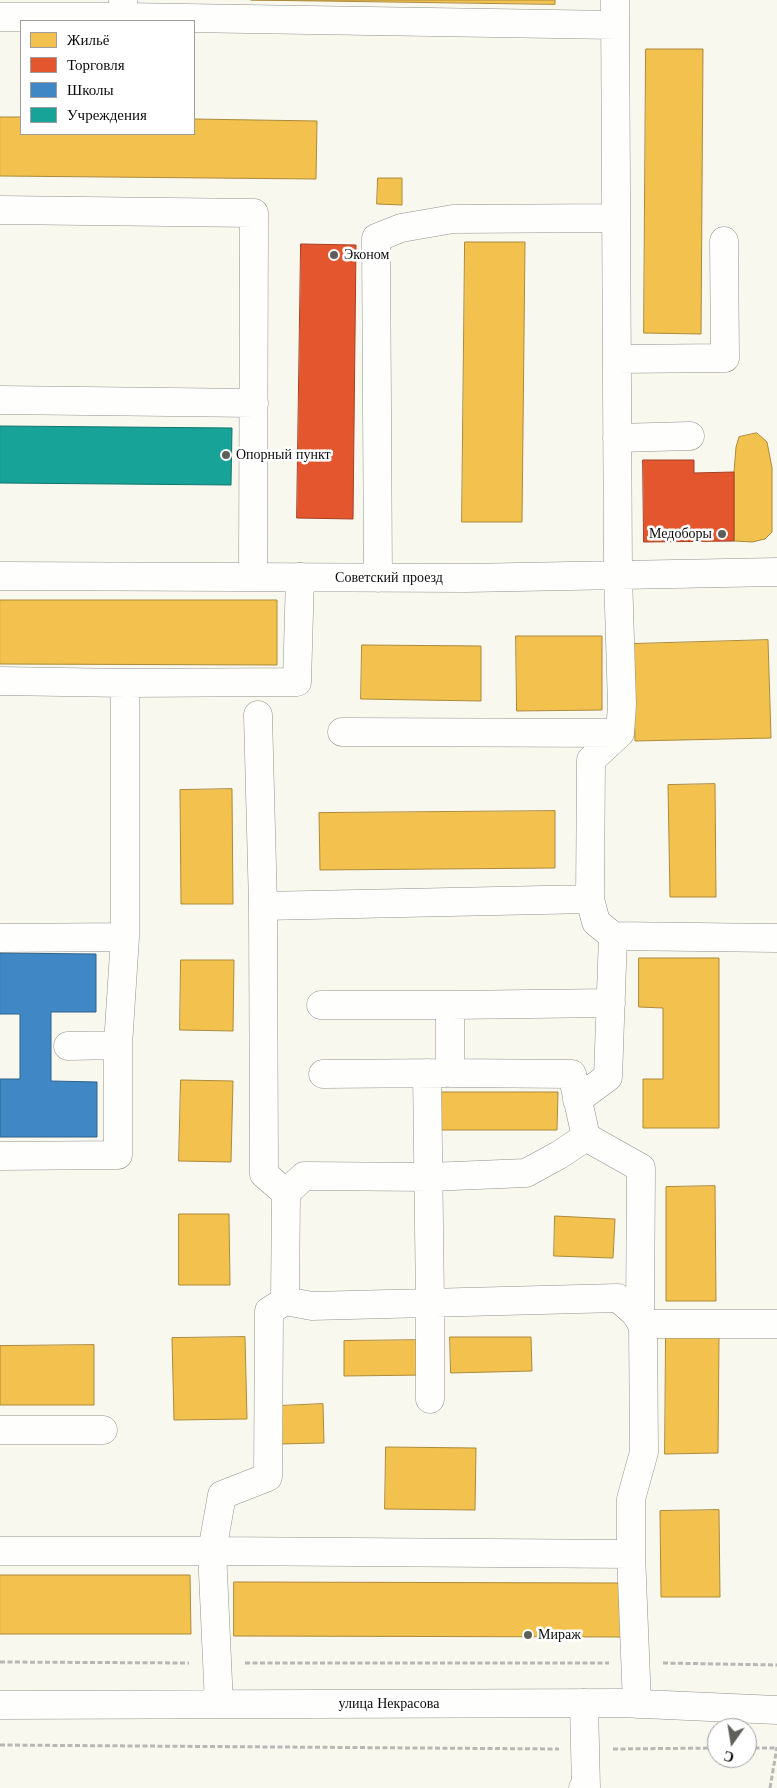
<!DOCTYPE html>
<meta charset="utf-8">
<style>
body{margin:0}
#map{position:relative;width:777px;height:1788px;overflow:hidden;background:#f9f8ef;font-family:"Libre Baskerville",serif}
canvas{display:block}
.legend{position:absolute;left:20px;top:20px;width:175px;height:115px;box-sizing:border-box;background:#fff;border:1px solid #9d9d9d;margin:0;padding:6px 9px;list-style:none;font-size:15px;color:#0b0b0b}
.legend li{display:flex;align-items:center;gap:10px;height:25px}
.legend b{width:25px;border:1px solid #9d9d9d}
.north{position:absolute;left:707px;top:1718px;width:50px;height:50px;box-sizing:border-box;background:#fff;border:1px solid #9d9d9d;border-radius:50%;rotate:193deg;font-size:14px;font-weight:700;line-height:20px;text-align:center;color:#0b0b0b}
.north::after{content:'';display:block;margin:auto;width:18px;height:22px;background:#5e5e5b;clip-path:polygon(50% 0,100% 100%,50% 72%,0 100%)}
</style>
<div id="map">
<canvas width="777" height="1788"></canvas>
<ul class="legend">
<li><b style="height:14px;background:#f2c14e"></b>Жильё</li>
<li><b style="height:14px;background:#e4572e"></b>Торговля</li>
<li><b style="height:14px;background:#3f88c5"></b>Школы</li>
<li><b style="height:14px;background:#17a398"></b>Учреждения</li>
</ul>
<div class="north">С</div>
</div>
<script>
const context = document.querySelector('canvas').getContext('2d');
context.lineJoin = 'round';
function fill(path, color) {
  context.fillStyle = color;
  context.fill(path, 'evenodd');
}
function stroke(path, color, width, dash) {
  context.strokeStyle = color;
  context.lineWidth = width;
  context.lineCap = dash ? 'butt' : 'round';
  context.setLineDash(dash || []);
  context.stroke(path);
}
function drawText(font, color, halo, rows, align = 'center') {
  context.font = font + ' "Libre Baskerville",serif';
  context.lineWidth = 5;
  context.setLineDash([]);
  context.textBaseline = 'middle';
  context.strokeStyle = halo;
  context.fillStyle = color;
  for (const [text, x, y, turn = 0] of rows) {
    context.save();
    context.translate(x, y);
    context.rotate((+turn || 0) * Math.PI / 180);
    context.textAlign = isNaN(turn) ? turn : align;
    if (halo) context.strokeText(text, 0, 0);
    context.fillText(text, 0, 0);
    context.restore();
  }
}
const homes = new Path2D(`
 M251,0H555V4Z
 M646,49H703L701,334L644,333Z
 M0,117H21V134H194V119L317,121L316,179L0,176Z
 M378,178H402V205L377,204Z
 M465,242H525L522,522H462Z
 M757,433L767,442L772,468V532L765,539L752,542L734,541V472L736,447L739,437Z
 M0,600H277V665L0,664Z
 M516,636H602V710L517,711Z
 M768,640L771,738L635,741L632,644Z
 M362,645L481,646V701L361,699Z
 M715,784L716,897H670L668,785Z
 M232,789L233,904H181L180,790Z
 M555,811V868L320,870L319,813Z
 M639,958H719V1128H643V1079H663V1008L639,1007Z
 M181,960H234L233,1031L180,1030Z
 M181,1080L233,1081L231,1162L179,1161Z
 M439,1092H558L557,1130H439Z
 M715,1186L716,1301H666V1187Z
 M179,1214H229L230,1285H179Z
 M555,1216L615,1219L613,1258L554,1256Z
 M666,1334H719L718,1453L665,1454Z
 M245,1337L247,1419L174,1420L172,1338Z
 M450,1337H531L532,1371L451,1373Z
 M425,1340L426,1375L344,1376V1341Z
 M94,1345V1405H0V1346Z
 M323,1404L324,1443L279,1444L278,1406Z
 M386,1447L476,1448L475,1510L385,1509Z
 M719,1510L720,1597H661L660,1511Z
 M0,1575H190L191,1634H0Z
 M234,1582L621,1583V1637L234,1636Z`);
const shops = new Path2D(`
 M301,244L356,245L353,519L297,518Z
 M643,460H694V473L734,472V541L644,542Z`);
const schools = new Path2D(`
 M0,953L96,954V1012H51V1081L97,1082V1137H0V1079H20V1014H0Z`);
const public = new Path2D(`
 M0,426L232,428L231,485L0,483Z`);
const path = new Path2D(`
 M0,1662L189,1663
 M245,1663H609
 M663,1663L777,1665
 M0,1745L559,1749
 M747,1748H777
 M613,1749L717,1748
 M770,1788L777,1747`);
const minor = new Path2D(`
 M0,17H124L123,0
 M124,17L615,25
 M0,210L254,213L253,577
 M617,359L725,358L724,241
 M0,400L254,403
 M617,438L690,436
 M0,576L466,578L777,572
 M378,578L376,238L401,228L453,219L616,218
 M0,681L125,683L297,682L300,577
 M342,732L620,733
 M590,899L591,760L620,733L622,705L618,575L615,0
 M263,906L590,899L596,922L613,936L777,938
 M0,938L125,937
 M321,1005H450V1073L572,1074L586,1137L641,1168L640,1321
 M450,1005L611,1003
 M68,1046L118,1045
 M427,1073L430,1303V1399
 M323,1074L444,1073
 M577,1100L608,1077L613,936
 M0,1156L118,1155V1045L125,937V683
 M286,1193L304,1176L429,1177L526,1173L559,1155L586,1137
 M285,1301L312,1306L618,1298L634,1312L643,1324H777
 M0,1430H103
 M0,1551H212L222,1495L268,1477L269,1311L285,1301L286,1193L264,1174L263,906L258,715
 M631,1554V1499L644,1452L643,1324
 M219,1704L212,1551L631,1554L637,1704
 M0,1705L621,1703L777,1710
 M583,1788H586L584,1703`);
const markers = [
 [334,255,5,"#5e5e5b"],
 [226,455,5,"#5e5e5b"],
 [722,534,5,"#5e5e5b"],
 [528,1635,5,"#5e5e5b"]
];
const poiNames = [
 ["Эконом",344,255],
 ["Опорный пункт",236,455],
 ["Медоборы",712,534,"right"],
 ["Мираж",538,1635]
];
const streetNames = [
 ["Советский проезд",389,578],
 ["улица Некрасова",389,1704]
];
fill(homes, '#f2c14e');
stroke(homes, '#ad8a3a', 1);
fill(shops, '#e4572e');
stroke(shops, '#a34024', 1);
fill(schools, '#3f88c5');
stroke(schools, '#2f628d', 1);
fill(public, '#17a398');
stroke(public, '#13756e', 1);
stroke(minor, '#92928e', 29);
stroke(path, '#b7b7b5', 3, [5, 2.5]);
stroke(minor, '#fefefd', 28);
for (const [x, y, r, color] of markers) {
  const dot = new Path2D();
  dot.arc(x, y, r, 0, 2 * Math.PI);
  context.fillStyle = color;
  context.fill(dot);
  stroke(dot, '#fff', 2);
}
drawText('14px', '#0b0b0b', '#fff', poiNames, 'left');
drawText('14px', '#0b0b0b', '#fff', streetNames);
</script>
